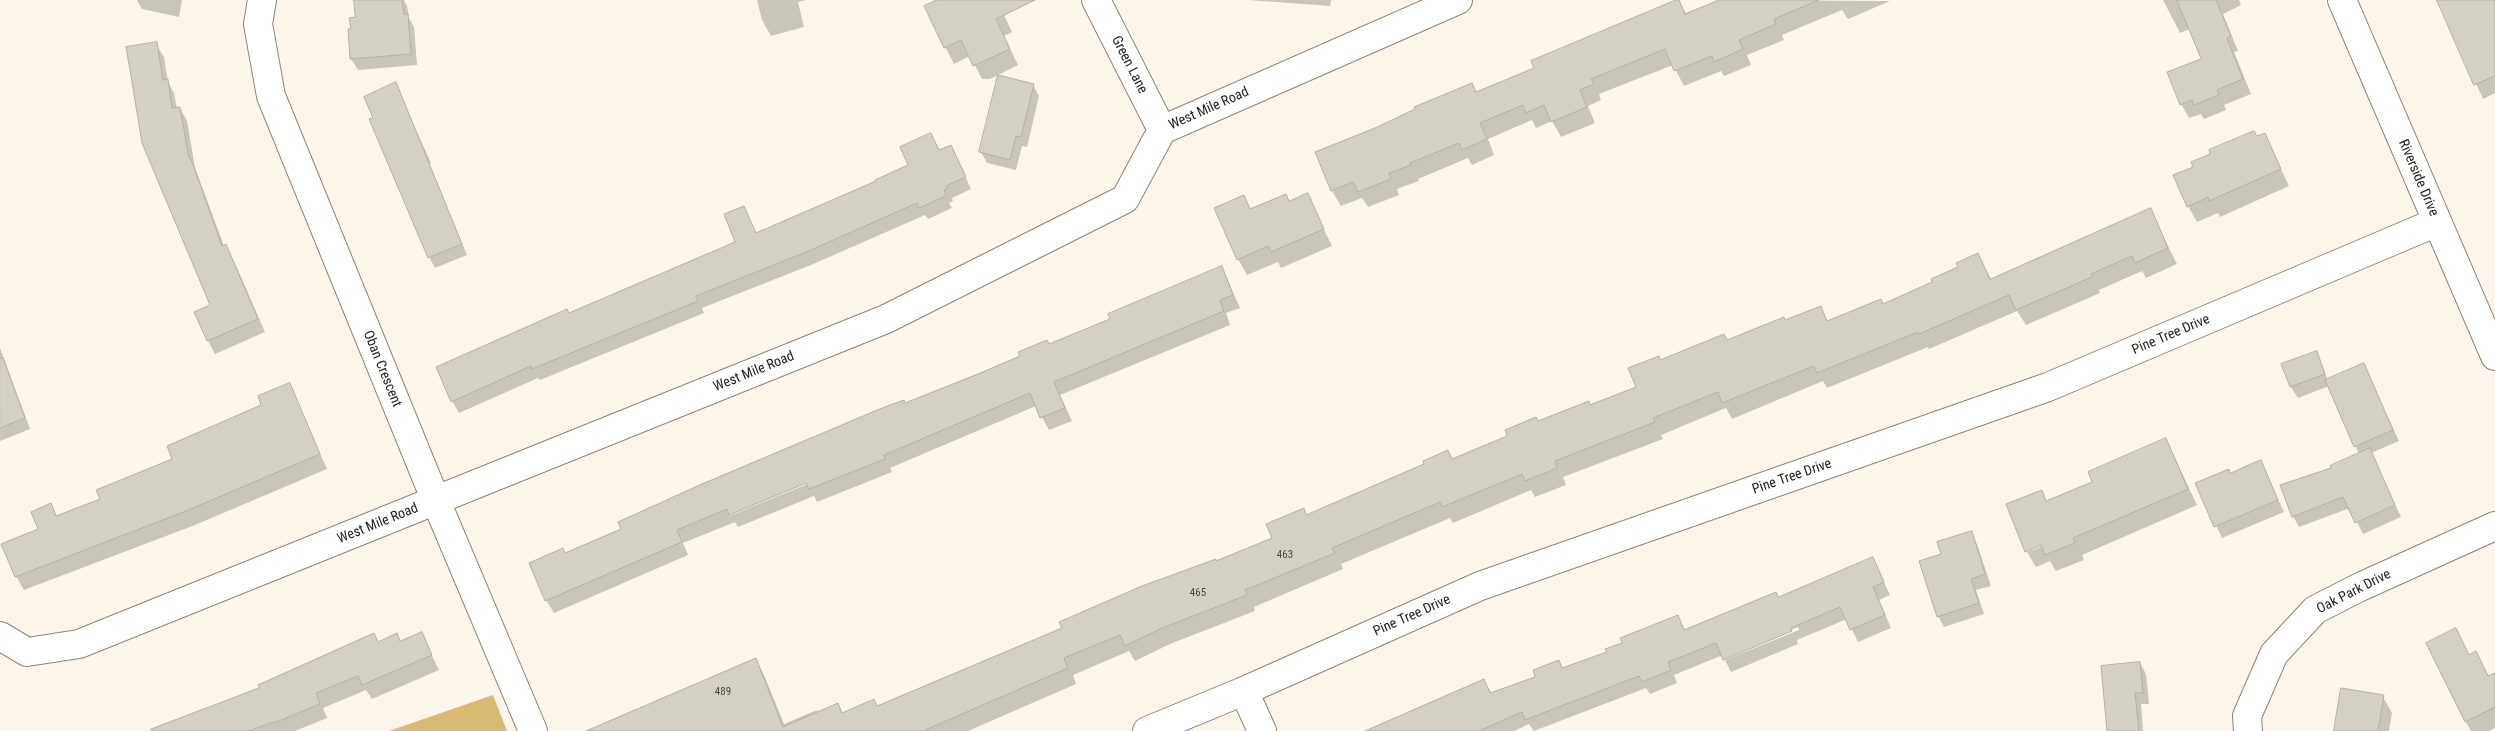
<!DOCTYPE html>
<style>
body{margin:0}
canvas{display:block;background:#fcf6ea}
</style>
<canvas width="2495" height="731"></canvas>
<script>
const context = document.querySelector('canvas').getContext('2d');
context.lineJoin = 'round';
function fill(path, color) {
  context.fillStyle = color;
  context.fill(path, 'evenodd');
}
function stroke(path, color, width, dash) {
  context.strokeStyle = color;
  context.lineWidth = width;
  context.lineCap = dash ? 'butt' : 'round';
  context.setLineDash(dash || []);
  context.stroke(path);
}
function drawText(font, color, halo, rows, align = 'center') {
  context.font = font + ' "Roboto Condensed",sans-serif';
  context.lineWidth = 5;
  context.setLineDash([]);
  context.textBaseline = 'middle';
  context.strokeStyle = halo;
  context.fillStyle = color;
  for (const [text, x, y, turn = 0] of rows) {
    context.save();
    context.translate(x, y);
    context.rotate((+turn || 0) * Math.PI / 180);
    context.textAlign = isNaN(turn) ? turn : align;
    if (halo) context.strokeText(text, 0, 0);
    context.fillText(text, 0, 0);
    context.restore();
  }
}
const forest = new Path2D(`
 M493,695L507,731H389Z`);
const shadow = new Path2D(`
 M137,0H182L179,17L142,9Z
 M355,0H404L407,6L409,18L414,27L417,65L358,70L351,59L357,18Z
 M757,0H806L798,2L804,27L771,36L762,20Z
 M940,0H997L1012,32L1004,36L1018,65L990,79H982L970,56L954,64L925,7Z
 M1248,0H1331L1330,6Z
 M1678,0L1687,15L1722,0L1890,1L1848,19L1842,10L1782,35L1784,40L1747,55L1751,65L1724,76L1721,71L1684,86L1673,65L1599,94L1601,100L1588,106L1595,123L1561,137L1552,121L1536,128L1532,120L1488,139L1494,155L1472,165L1468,158L1418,179L1419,181L1397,189L1399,195L1368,207L1362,198L1341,206L1332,191L1317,152L1477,93L1535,68Z
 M2163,0H2239L2241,5L2223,14L2238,51L2234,52L2251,94L2224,105L2226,110L2204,119L2201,114L2189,118L2181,104L2202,59L2190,29L2180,33Z
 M2439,0H2495V93L2483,99Z
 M156,44L164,57L168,82L174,93L177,109L180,108L187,121L195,168L224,246L233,259L265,332L215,354L208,341L211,306L143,143Z
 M395,84L431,163L429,164L467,255L435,268L429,257L375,119Z
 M1033,85L1039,96L1027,147L1022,146L1016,170L987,163L981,152Z
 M2264,134L2289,186L2220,217L2218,213L2197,222L2188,206L2195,167Z
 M931,135L940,151L951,146L971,189L952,198L953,201L949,203L952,208L928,219L925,215L811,265L702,308L704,313L540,380L538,378L459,413L452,401L569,314L737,243L743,207L757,234L801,217L910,165Z
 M1307,195L1332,246L1281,268L1278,262L1247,275L1238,259L1243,197L1251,210L1289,203Z
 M2150,210L2177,264L2146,278L2142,271L2099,290L2100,293L2026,325L2017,311L1929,349L1928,347L1827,388L1823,381L1732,419L1726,408L1661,435L1663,439L1563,477L1566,485L1535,497L1531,490L1453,523L1450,518L1341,564L1343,569L1254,607L1255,611L1170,644L1135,661L1129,651L1073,675L1076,684L968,731H599L755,659L764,675L784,724L817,710L818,713L838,705L843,714L877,707L1274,539L1303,510L1307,516L1452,460L1538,423L1590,406L1637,387L1660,361L1727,341L1820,307L1828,322L1883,305L1933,283L1960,268L1978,254L1991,280Z
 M1222,267L1240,308L1226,313L1230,325L1060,395L1072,421L1049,430L1036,406L890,468L892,472L817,502L814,496L738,527L735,522L683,543L688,555L554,613L546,600L565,554L905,404L1112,319ZM811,480L812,482L729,516V513Z
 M0,348L30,429L0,441Z
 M2316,352L2328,380L2363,364L2399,441L2371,453L2401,517L2363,534L2350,508L2299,527L2293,516L2332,468L2359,454L2329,386L2298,398L2291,387L2283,365Z
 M289,384L327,469L195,525L24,590L16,576L51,505L57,517L101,499L174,459L263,406Z
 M2166,439L2197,505L2082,555L2084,560L2056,571L2050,561L2036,567L2027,552L2047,544L2041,491L2047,502L2094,483Z
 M2260,461L2284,512L2222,538L2197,484L2230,474Z
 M1971,533L1977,544L1991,586L1976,590L1984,614L1944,627L1938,616L1942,554Z
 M1873,559L1890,595L1879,600L1891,628L1858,642L1847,619L1797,640L1798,644L1731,672L1725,660L1799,630L1798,627L1724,658L1723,655L1674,675L1677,683L1650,694L1646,688L1534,731L1529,724L1514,731H1402L1484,681L1492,694L1608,653L1678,617L1685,630L1778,599Z
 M2456,629L2470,656L2485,669L2489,677L2495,674V728L2489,731H2471L2466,722Z
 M421,633L439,670L372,699L366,690L323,708L327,718L295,731H168L396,635L401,642Z
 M2140,663L2146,674L2149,704H2141L2143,731H2108Z
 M2383,697L2392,713L2389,731H2335Z`);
const building = new Path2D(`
 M354,0H402L404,14H408L411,54L350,59L348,29H351L349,18L355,17Z
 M937,0H1035L996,19L1010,49L973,66L961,40L944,48L924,6Z
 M1676,0H1679L1685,14L1719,0H1819L1774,19L1776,24L1739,40L1743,49L1714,62L1712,56L1674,71L1665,49L1591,79L1594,84L1580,90L1587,107L1551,122L1544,105L1526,113L1523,105L1480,123L1487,139L1462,150L1459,143L1410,163L1411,165L1389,173L1391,179L1358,192L1353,182L1331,191L1315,152L1375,128L1415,109L1414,107L1472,83L1476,92L1534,68L1531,61Z
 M2177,0H2216L2231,36L2227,38L2243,79L2217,90L2219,95L2194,105L2192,100L2180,105L2167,72L2201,59Z
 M2437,0H2495V76L2474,85Z
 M157,42L163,80L168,79L172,108L180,107L189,158L191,159L222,246L226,244L258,319L207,341L194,312L210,305L142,143L131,76L126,47Z
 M998,75L1034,84L1021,137L1016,136L1010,160L979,152Z
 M396,82L462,244L428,258L369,119L373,118L364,97Z
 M2254,131L2257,136L2265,133L2281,169L2209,201L2208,197L2187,207L2173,175L2193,167L2191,162L2210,154L2209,150Z
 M931,133L939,150L951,145L966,177L946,186L947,189L944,190L946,196L919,208L917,203L804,253L696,296L698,301L532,369L531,366L451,402L436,367L567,309L569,313L735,242L724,214L744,206L756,233L876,181L875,180L908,165L900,147Z
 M1308,193L1324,229L1271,252L1268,246L1237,260L1214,208L1244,195L1250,209L1286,194L1289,201Z
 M2151,208L2168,248L2135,263L2132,256L2091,274L2092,277L2016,310L2009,295L1919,334L1918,332L1817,373L1814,366L1722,403L1718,392L1653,418L1655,422L1555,461L1557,468L1525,481L1522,474L1442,507L1440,502L1332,548L1335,553L1245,590L1247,595L1160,629L1125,646L1120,635L1064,658L1068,668L923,731H586L756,658L783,727L838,703L842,713L874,699L877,706L1062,628L1059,622L1142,586L1216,559V561L1272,538L1266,524L1304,508L1306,515L1424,464L1423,461L1448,450L1452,459L1507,436L1505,430L1536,417L1538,421L1589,401L1590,405L1636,387L1628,368L1659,356L1660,360L1724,334L1727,340L1784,317L1785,320L1821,306L1827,321L1881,299L1883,304L1932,282L1931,279L1958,267L1956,263L1978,253L1990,279Z
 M1222,266L1233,295L1220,300L1224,311L1054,382L1065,408L1040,418L1030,393L884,455L885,459L809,489L806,483L729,515L727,509L677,530L682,542L545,601L529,563L563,548L565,553L621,529L618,522L702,484L882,408L904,400L905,403L978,374L1020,356L1018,352L1047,340L1049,344L1110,319L1108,314Z
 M2317,351L2325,374L2290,387L2281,364Z
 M0,358H3L25,418L0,428Z
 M2364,363L2393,430L2354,447L2325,380Z
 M290,383L320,454L186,511L15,577L1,544L38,529L31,512L51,503L56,516L100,499L96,490L172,459L167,446L261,405L258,396Z
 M2166,438L2188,489L2073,538L2075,543L2045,555L2041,545L2025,552L2006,504L2042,490L2046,501L2092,482L2088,472Z
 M2370,448L2395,505L2355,523L2343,497L2292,517L2280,485L2331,468L2330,466Z
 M2261,460L2278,500L2214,527L2195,483L2229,469L2230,473Z
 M1972,531L1985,574L1971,579L1979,603L1937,617L1919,561L1941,554L1937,542Z
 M1873,557L1884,582L1873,587L1885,615L1850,630L1840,607L1791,628L1792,631L1723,660L1716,643L1668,662L1671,670L1642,682L1639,676L1525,720L1522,712L1479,731H1365L1484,679L1490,693L1535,677L1533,670L1559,660L1562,668L1607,652L1605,649L1622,643L1620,638L1678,615L1684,630L1776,592L1778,597Z
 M2456,628L2469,655L2476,651L2488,676L2495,673V707L2465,722L2426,643Z
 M422,632L432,655L362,685L358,676L316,693L320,704L274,723L273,722L249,731H151V729L259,688L258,685L374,633L378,642L397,633L400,641Z
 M2140,662L2143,693H2135L2139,731H2107L2101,666Z
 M2341,688L2384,695L2378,731H2334Z`);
const street = new Path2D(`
 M262,0L258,24L271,96L436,501L533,731
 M1096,0L1162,130
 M0,636L27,652L79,644L886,319L1125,199L1162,130L1458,0
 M1147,731L1244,691
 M2248,731L2247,716L2274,654L2315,610L2360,587L2495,526`);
const secondary = new Path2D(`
 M2342,0L2495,356
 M1262,731L1244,691L1480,586L2048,387L2437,222`);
const numberNames = [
 ["463",1285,555],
 ["465",1198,593],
 ["489",723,692]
];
const streetNames = [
 ["Green Lane",1129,65,63],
 ["West Mile Road",1209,109,-24],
 ["Riverside Drive",2418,178,67],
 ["Pine Tree Drive",2171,335,-23],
 ["Oban Crescent",382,369,68],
 ["West Mile Road",754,372,-22],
 ["Pine Tree Drive",1792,477,-19],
 ["West Mile Road",378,524,-22],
 ["Oak Park Drive",2354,592,-27],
 ["Pine Tree Drive",1412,616,-24]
];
fill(forest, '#daba72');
fill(shadow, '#0003');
fill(building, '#d5d0c4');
stroke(building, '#b5afa4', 1);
stroke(street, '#8a857a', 30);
stroke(secondary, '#8a857a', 30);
stroke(street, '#fff', 28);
stroke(secondary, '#fff', 28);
drawText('11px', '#4c4a43', null, numberNames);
drawText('14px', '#1f1d18', '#fff', streetNames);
</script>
